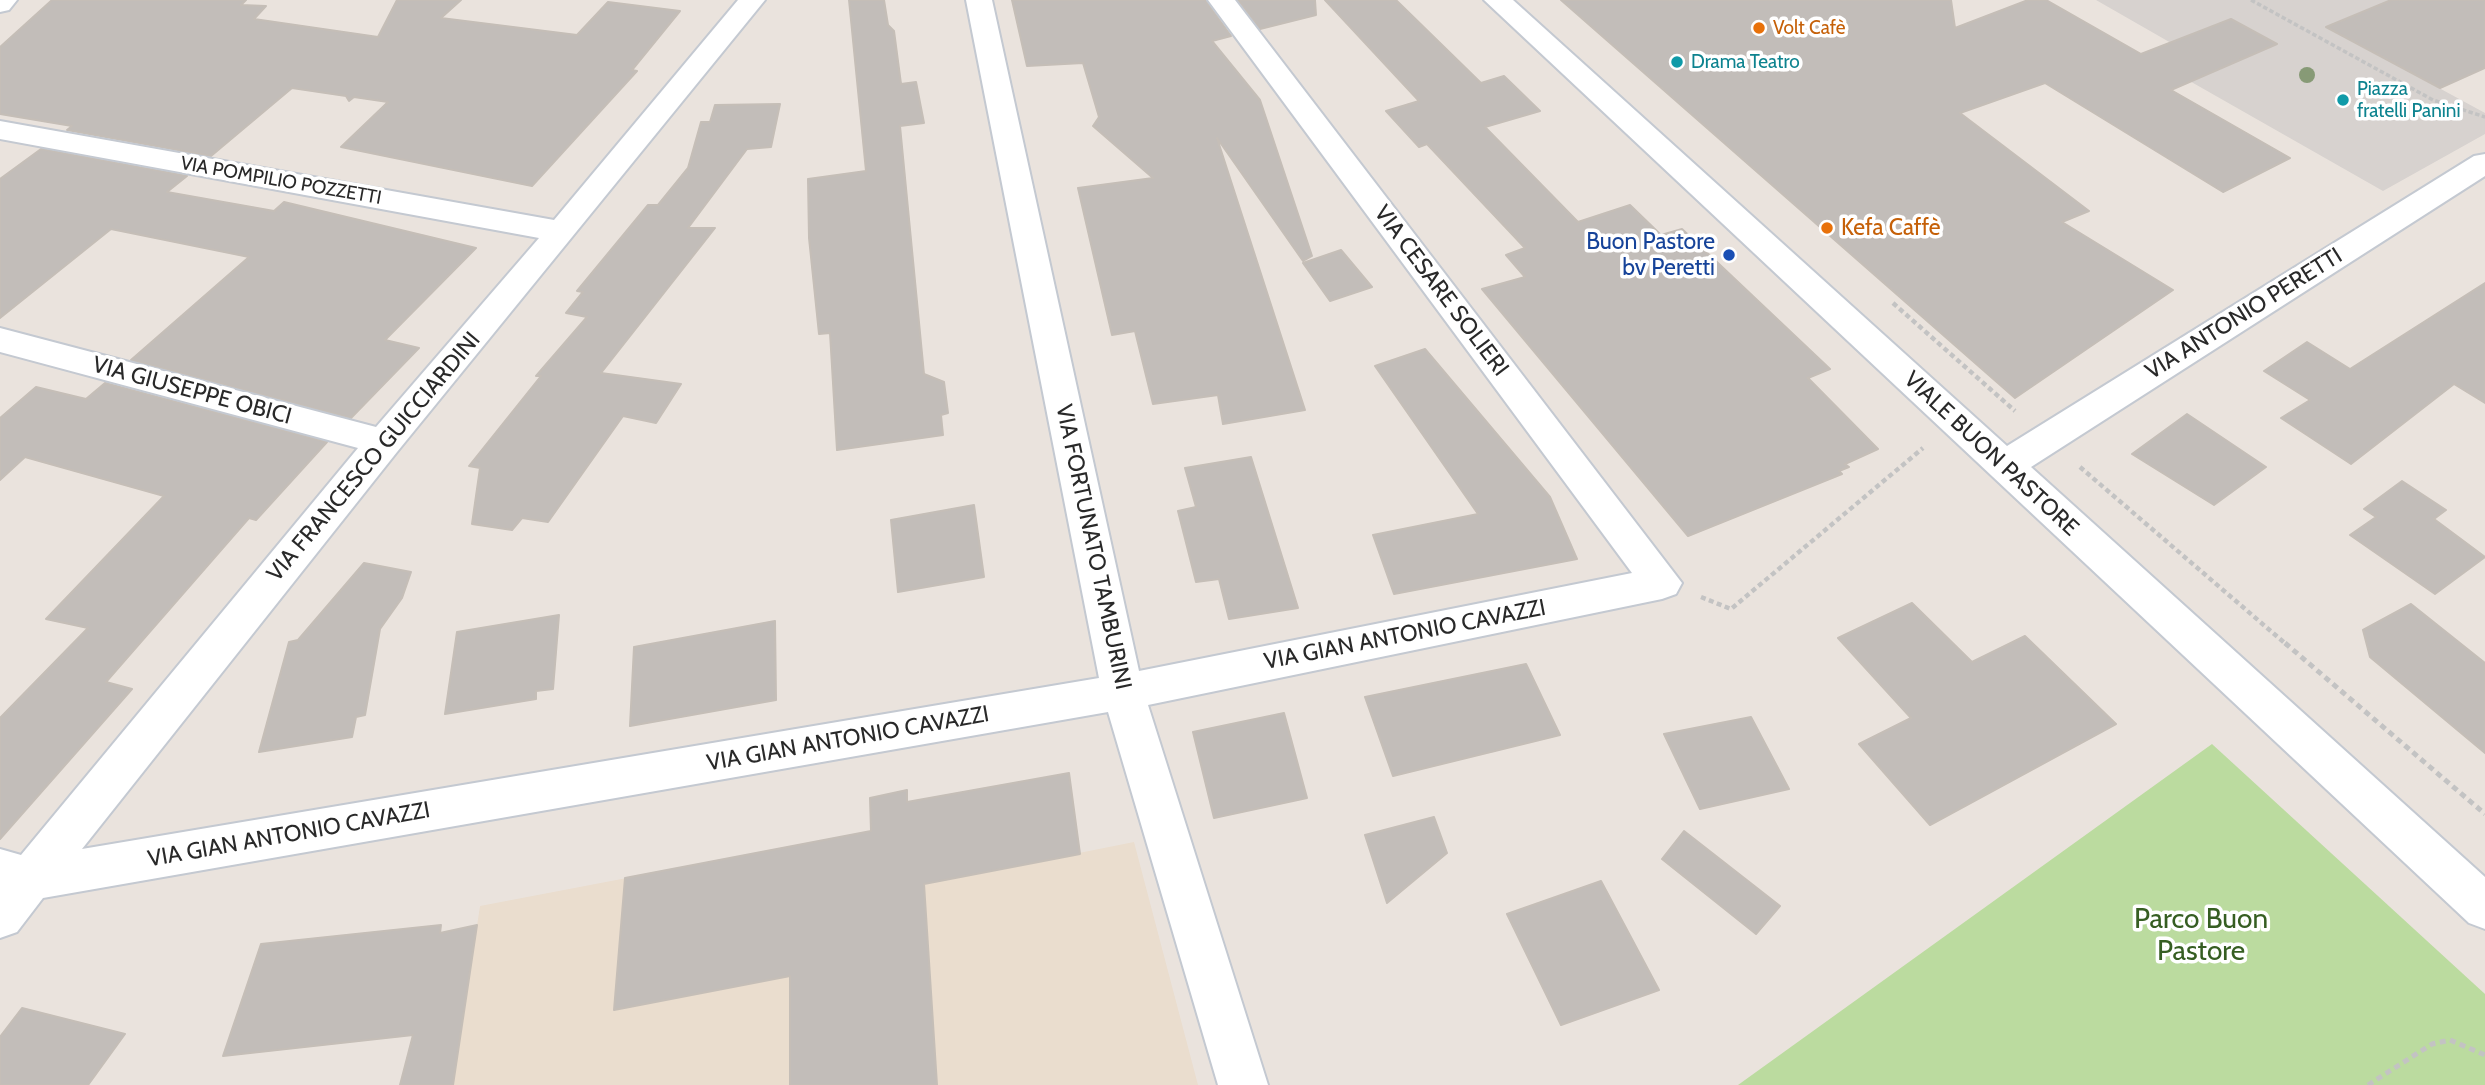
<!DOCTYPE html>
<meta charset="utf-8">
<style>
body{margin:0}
canvas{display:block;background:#eae3dd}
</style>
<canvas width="2485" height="1085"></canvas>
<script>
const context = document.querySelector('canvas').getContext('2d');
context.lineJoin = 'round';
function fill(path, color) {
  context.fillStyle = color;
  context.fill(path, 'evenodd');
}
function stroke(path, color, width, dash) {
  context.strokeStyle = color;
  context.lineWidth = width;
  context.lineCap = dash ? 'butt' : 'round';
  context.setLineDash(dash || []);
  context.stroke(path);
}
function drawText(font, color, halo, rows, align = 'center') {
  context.font = font + ' Cabin,sans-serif';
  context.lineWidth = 7;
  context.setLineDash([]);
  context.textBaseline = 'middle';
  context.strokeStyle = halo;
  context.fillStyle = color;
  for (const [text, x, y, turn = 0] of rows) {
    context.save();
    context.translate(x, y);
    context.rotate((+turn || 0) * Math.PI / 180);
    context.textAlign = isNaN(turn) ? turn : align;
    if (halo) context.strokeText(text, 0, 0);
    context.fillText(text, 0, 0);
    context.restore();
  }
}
const education = new Path2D(`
 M894,827L924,884L1134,842L1198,1085H453L480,906Z`);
const green = new Path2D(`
 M2212,744L2485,994V1085H1738Z`);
const plaza = new Path2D(`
 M2096,0H2391L2327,27L2485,113V134L2383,191L2165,67L2192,55Z`);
const building = new Path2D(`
 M52,0H246L241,5L266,6L254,19L378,37L397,0H461L441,18L577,35L608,2L680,11L632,70L637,71L532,186L341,147L388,102L354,97L349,101L346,96L292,88L211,156L67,130L72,126L0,114V47Z
 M849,0H884L888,25L894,31L901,84L916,82L924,123L900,126L924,374L944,382L948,413L941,415L943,435L837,450L830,333L819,334L809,238L808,179L866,171Z
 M1012,0H1205L1231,36L1212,41L1260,100L1312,256L1303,261L1217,138L1305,410L1223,424L1218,395L1153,404L1135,331L1112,335L1078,188L1153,178L1093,126L1099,117L1083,63L1027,66Z
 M1238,0H1315L1316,15L1260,29Z
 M1325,0H1396L1481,83L1504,76L1540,111L1485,127L1578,222L1630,205L1661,235L1682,229L1830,369L1808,378L1878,449L1845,464L1849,467L1839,471L1842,474L1688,536L1482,289L1525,277L1506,255L1525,248L1427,144L1419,147L1386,111L1419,101Z
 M1561,0H1951L1955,28L2028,0H2046L2141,54L2231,19L2277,44L2171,90L2290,158L2223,192L2045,83L1960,113L2089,211L2062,222L2173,290L2015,398Z
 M2391,0H2485V68L2440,88L2326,27Z
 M780,104L771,147L747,149L688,228H715L601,373L681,384L656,423L623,416L548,522L522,518L512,530L472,524L480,468L469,466L541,376H536L587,317L566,313L583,292L577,291L648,205H658L688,168L701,122H710L715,105Z
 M41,149L187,176L167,192L274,211L284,202L476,248L385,340L419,348L351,418L131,360L249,257L111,229L0,318V179Z
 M1341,250L1372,287L1330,301L1303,263Z
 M2485,283V403L2454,384L2351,464L2281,418L2310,400L2264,371L2307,342L2350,369Z
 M1425,349L1550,497L1577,559L1394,594L1373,535L1478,514L1375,366Z
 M105,383L327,442L256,520L249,518L106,682L132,689L0,839V718L88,628L46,619L164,496L25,457L0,480V418L36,387L86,399Z
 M2187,414L2266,467L2214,505L2132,454Z
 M1251,457L1298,608L1229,619L1219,579L1196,582L1178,511L1196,507L1185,468Z
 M2402,481L2446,510L2434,519L2485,557L2435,594L2350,535L2376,517L2364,509Z
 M974,505L984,577L898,592L891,520Z
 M364,563L411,572L402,598L380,629L365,715L356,717L352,737L259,752L289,642L298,640Z
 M1912,603L1972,662L2025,636L2116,724L1930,825L1859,744L1911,718L1838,638Z
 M2411,604L2485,663V753L2370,657L2363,630Z
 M559,615L553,689L536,691V699L445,714L457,632Z
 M775,621L776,700L630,726L634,647Z
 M1526,664L1560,735L1393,776L1365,697Z
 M1284,713L1307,798L1214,818L1193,732Z
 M1751,717L1789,789L1700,809L1664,734Z
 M1069,773L1080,854L924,884L937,1085H790V976L614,1010L625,878L871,831L870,798L907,790V802Z
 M1434,817L1447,853L1387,903L1365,835Z
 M1684,831L1780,906L1756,934L1662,859Z
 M1601,881L1659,990L1561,1025L1507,914Z
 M441,925L440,933L477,925L453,1085H400L413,1035L223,1056L261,944Z
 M22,1008L125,1034L88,1085H0V1037Z`);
const pathFar2 = new Path2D(`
 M2251,0L2433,100L2485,117`);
const pathFar1 = new Path2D(`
 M1893,303L2015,411
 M2080,467L2287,645
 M1701,597L1731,609L1923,448`);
const path = new Path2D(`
 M2285,643L2485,814
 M2368,1085L2432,1044L2450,1040L2485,1055`);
const minor = new Path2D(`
 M0,0H17L9,10L0,12Z
 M738,0H765L397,452L82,849L1099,678L966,0H992L1139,671L1632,573L1208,0H1235L1682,583L1676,594L1662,599L1148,705L1268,1085H1218L1108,712L43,898L17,932L0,938V849L21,855L358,448L0,352V328L376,427L539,238L0,139V121L554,220Z
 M1484,0H1513L2007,446L2474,156L2485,154V176L2031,467L2485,877V929L2469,923Z`);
const trees = [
 [2307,75]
];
const markers = [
 [1759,28,7,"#e8710a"],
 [1677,62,7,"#0f9aa8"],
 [2343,100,7,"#0f9aa8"],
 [1827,228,7,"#e8710a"],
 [1729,255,7,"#1a4fb4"]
];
const farFoodnames = [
 ["Volt Cafè",1773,28]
];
const farCulturenames = [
 ["Drama Teatro",1691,62],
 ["Piazza",2357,89],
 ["fratelli Panini",2357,111]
];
const farStreetnames = [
 ["VIA POMPILIO POZZETTI",281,181,10]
];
const foodNames = [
 ["Kefa Caffè",1841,228]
];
const transitNames = [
 ["Buon Pastore",1715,242],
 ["bv Peretti",1715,268]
];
const streetNames = [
 ["VIA CESARE SOLIERI",1441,291,53],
 ["VIA ANTONIO PERETTI",2244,314,-32],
 ["VIA GIUSEPPE OBICI",192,391,15],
 ["VIALE BUON PASTORE",1991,454,43],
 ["VIA FRANCESCO GUICCIARDINI",374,457,-50],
 ["VIA FORTUNATO TAMBURINI",1093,547,78],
 ["VIA GIAN ANTONIO CAVAZZI",1405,635,-11],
 ["VIA GIAN ANTONIO CAVAZZI",848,739,-10],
 ["VIA GIAN ANTONIO CAVAZZI",289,835,-10]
];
const nearParknames = [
 ["Parco Buon",2201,920],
 ["Pastore",2201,952]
];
fill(education, '#eaddce');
fill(green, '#bbdb9f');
fill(plaza, '#d7d2cf');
fill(building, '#c2bdb9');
stroke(building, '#c5beb7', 2);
stroke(minor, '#c4c9d1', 4);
stroke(pathFar2, '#c3c3c3', 3.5, [4.5, 2.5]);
stroke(pathFar1, '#c3c3c3', 4.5, [5, 3.5]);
stroke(path, '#c3c3c3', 5, [6, 4.5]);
fill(minor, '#fff');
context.fillStyle = '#879a76';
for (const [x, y] of trees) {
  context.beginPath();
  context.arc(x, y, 8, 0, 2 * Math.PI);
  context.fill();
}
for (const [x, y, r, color] of markers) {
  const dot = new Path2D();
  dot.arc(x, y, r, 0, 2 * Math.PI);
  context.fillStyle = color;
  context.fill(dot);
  stroke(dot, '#fff', 2.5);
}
drawText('19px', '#c56008', '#fff', farFoodnames, 'left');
drawText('19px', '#0d838f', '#fff', farCulturenames, 'left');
drawText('19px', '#292929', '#fff', farStreetnames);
drawText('23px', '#c56008', '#fff', foodNames, 'left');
drawText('23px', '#164399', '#fff', transitNames, 'right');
drawText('23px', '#292929', '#fff', streetNames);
drawText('28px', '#365e22', '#fff', nearParknames);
</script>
